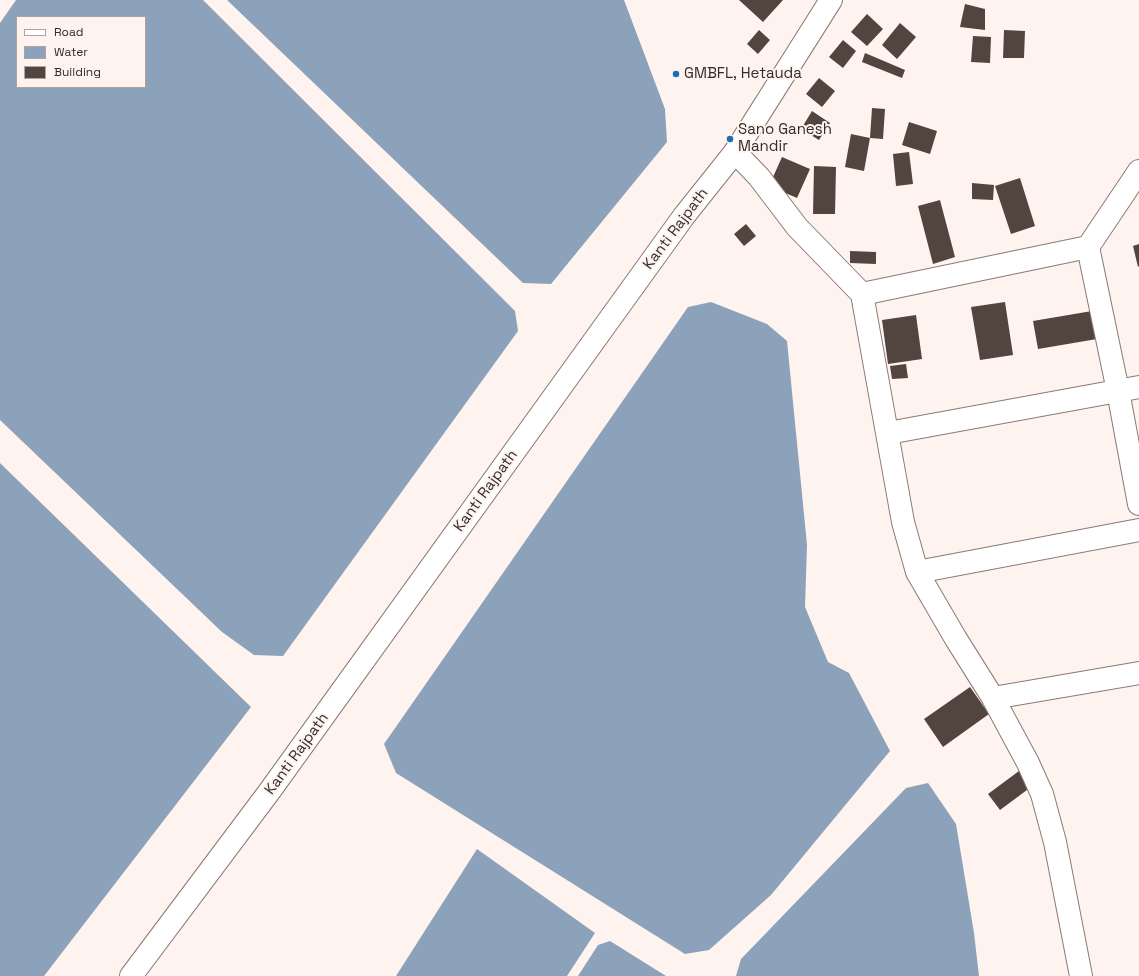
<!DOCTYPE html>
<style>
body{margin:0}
#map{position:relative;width:1139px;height:976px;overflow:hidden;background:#fef3ef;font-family:"Space Grotesk",sans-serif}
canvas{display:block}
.legend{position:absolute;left:16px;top:16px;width:130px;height:72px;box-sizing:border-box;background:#fef3ef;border:1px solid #ada3a0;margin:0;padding:5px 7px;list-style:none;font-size:12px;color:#332c29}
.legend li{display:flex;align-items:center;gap:8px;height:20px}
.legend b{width:20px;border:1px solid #ada3a0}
</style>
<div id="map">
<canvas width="1139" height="976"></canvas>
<ul class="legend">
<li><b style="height:5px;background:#fff"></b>Road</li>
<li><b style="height:11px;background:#8ca1ba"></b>Water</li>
<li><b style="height:11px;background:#52443e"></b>Building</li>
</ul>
</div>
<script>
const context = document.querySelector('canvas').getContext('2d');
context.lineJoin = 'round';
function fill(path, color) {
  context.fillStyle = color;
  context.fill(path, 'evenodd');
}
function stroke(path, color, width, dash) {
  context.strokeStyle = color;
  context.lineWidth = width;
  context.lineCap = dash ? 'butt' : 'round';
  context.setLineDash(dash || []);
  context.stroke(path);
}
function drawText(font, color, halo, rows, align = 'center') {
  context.font = font + ' "Space Grotesk",sans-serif';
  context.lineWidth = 4;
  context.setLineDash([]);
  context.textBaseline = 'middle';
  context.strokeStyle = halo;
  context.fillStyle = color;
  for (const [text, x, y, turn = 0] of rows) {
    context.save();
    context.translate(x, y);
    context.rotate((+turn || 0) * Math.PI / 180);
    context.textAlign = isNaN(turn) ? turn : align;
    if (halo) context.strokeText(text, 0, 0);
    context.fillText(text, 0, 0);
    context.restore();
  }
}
const water = new Path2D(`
 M16,0H203L515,311L518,331L283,656L254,655L222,632L0,420V23ZM17,17H145V87H17Z
 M227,0H624L665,109L667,142L551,284L523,283Z
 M711,302L767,324L787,341L807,545L805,607L828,662L849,673L890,751L771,895L709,950L685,954L396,773L384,744L688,307Z
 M0,463L251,707L44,976H0Z
 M928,783L956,824L974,933L979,976H736L741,959L906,788Z
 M477,849L595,933L567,976H396Z
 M610,941L666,976H578L598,945Z`);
const building = new Path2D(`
 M739,0H783L763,22Z
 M965,4L985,9V30L960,27Z
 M867,14L883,29L867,46L851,32Z
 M900,23L916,37L897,59L882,45Z
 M759,30L770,40L758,54L747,44Z
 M1004,30L1025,31L1024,58H1003Z
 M973,36L991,37L990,63L971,62Z
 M843,40L856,51L843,68L829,57Z
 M865,53L905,70L902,78L862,62Z
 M819,78L835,91L822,107L806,94Z
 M872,108L885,109L883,139L870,138Z
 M812,111L830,123L819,140L801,129Z
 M909,122L937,131L930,154L902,145Z
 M851,134L870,138L864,171L845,167Z
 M909,152L913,184L896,186L893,154Z
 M782,157L810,169L797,198L769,186Z
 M814,166L836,167L835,214H813Z
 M1020,178L1035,226L1011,234L995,186Z
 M972,183L994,185L993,200L972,199Z
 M940,200L955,257L933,264L918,206Z
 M746,224L756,236L744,246L734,234Z
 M1139,244V266L1138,267L1133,246Z
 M850,251L876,252V264L850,263Z
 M1005,302L1013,355L980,360L971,307Z
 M1092,311L1097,339L1038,349L1033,321Z
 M916,315L922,359L888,364L882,320Z
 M906,364L908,378L892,379L890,366Z
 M970,687L989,714L943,747L924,719Z
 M1019,771L1031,787L1000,810L988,794Z`);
const street = new Path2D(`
 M735,152L759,177L797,227L862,294
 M1139,171L1088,247L1118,391L1139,504
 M888,433L1139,387
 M917,572L1139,530
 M993,698L956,639L917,572L903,522L862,294L1088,247
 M1081,976L1055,842L1042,794L1028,763L993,698L1139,673`);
const primary = new Path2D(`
 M131,976L269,792L684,216L735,152L831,0`);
const markers = [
 [676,74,4,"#196fbd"],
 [730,139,4,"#196fbd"]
];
const poiNames = [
 ["GMBFL, Hetauda",684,74],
 ["Sano Ganesh",738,130],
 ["Mandir",738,147]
];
const streetNames = [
 ["Kanti Rajpath",676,229,-53],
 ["Kanti Rajpath",486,491,-54],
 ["Kanti Rajpath",297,754,-54]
];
fill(water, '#8ca1ba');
fill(building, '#52443e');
stroke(street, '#8b7a74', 24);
stroke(primary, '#8b7a74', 24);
stroke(street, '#fff', 22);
stroke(primary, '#fff', 22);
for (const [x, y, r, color] of markers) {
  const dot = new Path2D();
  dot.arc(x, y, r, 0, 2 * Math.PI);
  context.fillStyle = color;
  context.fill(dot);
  stroke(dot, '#fef3ef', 1.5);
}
drawText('15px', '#332c29', '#fef3ef', poiNames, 'left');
drawText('15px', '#332c29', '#fef3ef', streetNames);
</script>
